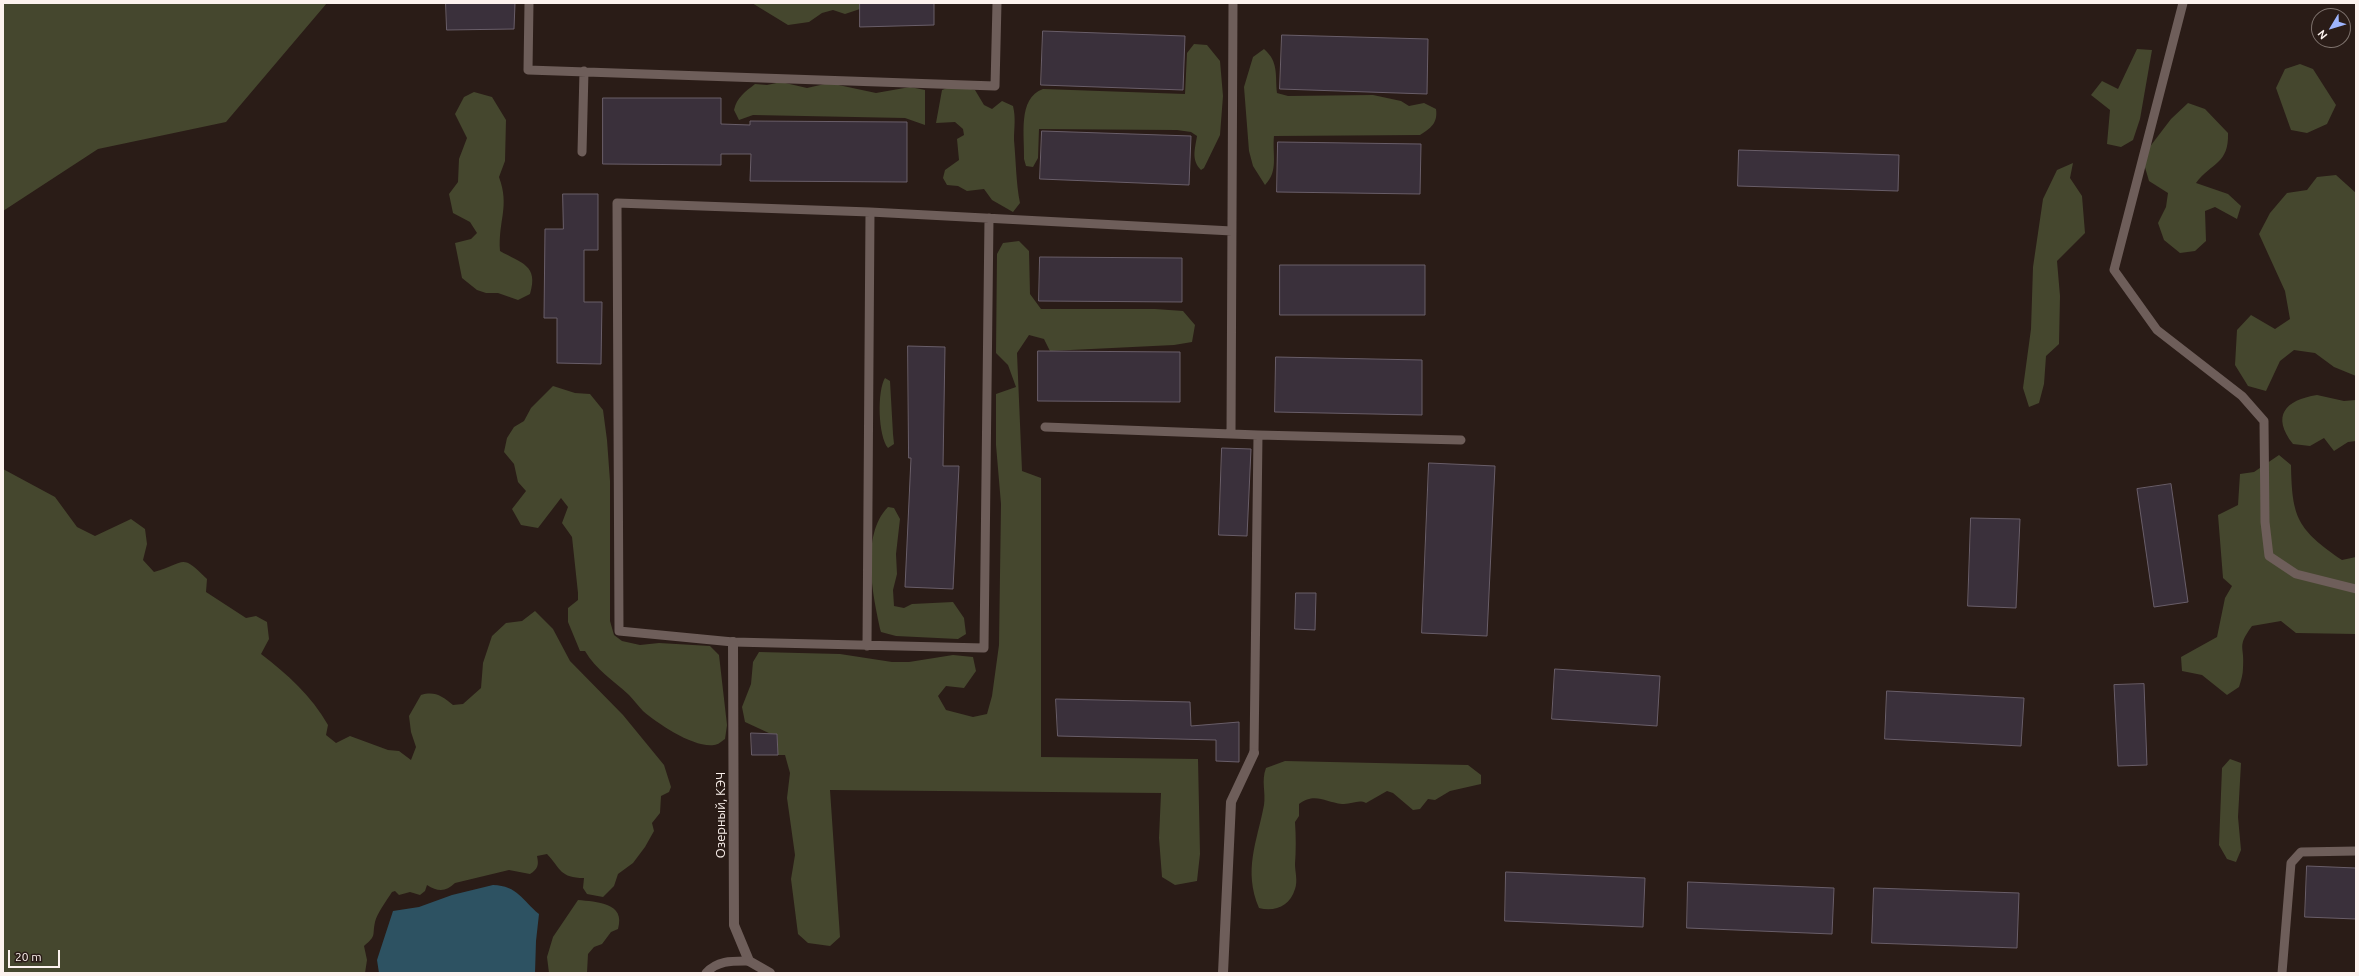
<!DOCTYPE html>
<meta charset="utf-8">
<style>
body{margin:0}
#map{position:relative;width:2359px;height:976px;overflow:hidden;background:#2a1c17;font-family:Ubuntu,sans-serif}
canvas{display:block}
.frame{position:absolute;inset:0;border:4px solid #fcf2ee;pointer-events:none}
.north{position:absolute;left:2311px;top:8px;width:40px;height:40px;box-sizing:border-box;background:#2a1c17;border:1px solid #7e726d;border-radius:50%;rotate:232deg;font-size:11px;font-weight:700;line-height:16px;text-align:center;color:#fcf2ee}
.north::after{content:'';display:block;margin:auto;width:14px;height:18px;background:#9db4fd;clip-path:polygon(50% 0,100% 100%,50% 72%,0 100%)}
.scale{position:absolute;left:8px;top:950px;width:52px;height:18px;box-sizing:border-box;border:2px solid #fcf2ee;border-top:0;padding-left:5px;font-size:12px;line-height:14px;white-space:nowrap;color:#fcf2ee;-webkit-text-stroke:3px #2a1c17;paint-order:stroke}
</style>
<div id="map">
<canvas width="2359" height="976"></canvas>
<div class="frame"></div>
<div class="north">N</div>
<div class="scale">20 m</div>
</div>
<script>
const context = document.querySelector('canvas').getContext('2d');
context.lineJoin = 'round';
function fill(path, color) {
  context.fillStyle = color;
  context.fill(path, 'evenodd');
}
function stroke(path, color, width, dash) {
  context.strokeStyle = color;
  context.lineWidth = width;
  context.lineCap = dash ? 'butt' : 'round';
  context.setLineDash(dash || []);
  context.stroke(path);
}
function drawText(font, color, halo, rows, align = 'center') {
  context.font = font + ' Ubuntu,sans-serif';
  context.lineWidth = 3.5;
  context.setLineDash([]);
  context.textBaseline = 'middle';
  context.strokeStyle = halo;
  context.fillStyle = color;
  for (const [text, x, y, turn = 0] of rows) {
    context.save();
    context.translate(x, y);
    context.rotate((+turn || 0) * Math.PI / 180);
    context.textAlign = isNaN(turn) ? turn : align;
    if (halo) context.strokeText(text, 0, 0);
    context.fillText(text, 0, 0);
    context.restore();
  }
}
const green = new Path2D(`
 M3,3H327L226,122L98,149L3,211Z
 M752,3H860V9L845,14L833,10L822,13L809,22L788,25Z
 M1194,44L1207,45L1220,61L1223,96L1220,135L1204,168L1201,170C1191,160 1195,149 1197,136L1191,132L1177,130L1039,129L1038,158L1033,167L1026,166L1024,159C1025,137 1017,98 1043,89L1185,94L1187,53Z
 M1264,49C1279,62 1275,75 1277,93L1288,96L1373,95L1401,101L1409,106L1424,103L1436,109C1438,123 1431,128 1420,135L1274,136C1272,154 1279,171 1265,185L1253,166L1249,151L1244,87L1253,57Z
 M2137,49L2152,50L2140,119L2133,140L2121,147L2107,144L2110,110L2091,95L2102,81L2118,89Z
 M2300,64L2313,69L2336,105L2327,124L2307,133L2291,130L2276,88L2285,69Z
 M781,82L807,88L829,83L876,93L910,87L925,90V125L905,118L753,115L739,120L734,110C737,97 745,92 755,84L767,85Z
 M955,85L975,90L984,105L992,109L1002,101L1013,106C1016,118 1014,128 1014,140C1016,161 1016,183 1020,203L1013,212L992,200L984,189L967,191L958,186L947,185L943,178L945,170L959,160L957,139L964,135L963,129L955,122L936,123L942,90Z
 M474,92L492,97L506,120L505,161L499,177C510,207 498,220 500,251C521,263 539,265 530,294L518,300L498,293H486L477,290L462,278L455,243L471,239L477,233L470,222L453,213L449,194L458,182L459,159L467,138L455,114L464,97Z
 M2188,103L2205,109L2228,133C2229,164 2212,162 2196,183L2228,194L2241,206L2237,219L2215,207L2205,211L2206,241L2195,251L2180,253L2164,240L2158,223L2166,207L2168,193L2149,181L2142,157L2171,119Z
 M2073,163L2070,178L2082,196L2085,233L2057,261L2060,296L2059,344L2046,356L2044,384L2039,403L2029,407L2023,388L2031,329L2033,267L2043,199L2057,170Z
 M2336,175L2356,193V376L2334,367L2315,353L2294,350L2280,361L2266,391L2248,386L2235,365L2237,330L2251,315L2275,329L2290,319L2285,291L2259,234L2270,213L2287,193L2307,190L2317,177Z
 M1019,241L1029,251L1030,294L1041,309H1155L1183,311L1195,325L1192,342L1174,345L1050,351L1044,339L1029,335L1017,353L1022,471L1041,478V757L1198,759L1200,854L1197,881L1175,885L1162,877L1159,838L1161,793L830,790L840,937L830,946L808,943L798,934L791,879L795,855L787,798L790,773L785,755H778L777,734H771L745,722L742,707L751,684L753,662L759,652L840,654L892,662H909L953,655L973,657L976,671L964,688L946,686L938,696L946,710L973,717L987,714L992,696L999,645L1001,504L996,445V394L1016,387L1008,365L996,353L997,254L1003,243Z
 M885,378L890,381L893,434L894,444L888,448C878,436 877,391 885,378Z
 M553,386L575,393L590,394L603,410L607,440L610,481V621L614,635L622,641L640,645L659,643L710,646L719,655L727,725L725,739C722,741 718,745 714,745C694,748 658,724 643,711C638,706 634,700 629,695C613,680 596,670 585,651H580L568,622V608L578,600V593L572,537L562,523L568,507L561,498L538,528L521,525L512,509L526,491L518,482L514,464L504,452L507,438L514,427L524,421L531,408Z
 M2317,395L2344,401L2356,400V441L2348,442L2334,451L2324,438L2310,446L2293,444C2271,416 2285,400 2317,395Z
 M2279,455L2291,465C2292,518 2297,529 2342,560L2356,557V634L2296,633L2281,621L2252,626C2236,648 2245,645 2243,668C2243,674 2241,681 2239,687L2227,695L2202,675L2182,671L2181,657L2217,637L2225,598L2232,586L2223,578L2218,515L2238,505L2240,474L2254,472Z
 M3,469L55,497L77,527L95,536L131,519L145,529L147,544L143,560L154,572C186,563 180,552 207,579L206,592L246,618L256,616L267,622L269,639L261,654C288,675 311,695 328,725L326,735L336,743L350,736L388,750L399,751L411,760L416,747L411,732L409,716L421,695C435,691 442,696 453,705L463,704L481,688L483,663L492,636L506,623L522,621L535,611L553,629L570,661L623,715L664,765L671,787L669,792L661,796L660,813L652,823L654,831L645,847L633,863L618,874L614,886L603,897L587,894L583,888L584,878C560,878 561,869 547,854L537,856C539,865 538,869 530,874L509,870L455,883C446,892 438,892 427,885L425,891L420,895L410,892L399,895L395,891L392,892C387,900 377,913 375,922C372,936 377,935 364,946L367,960L365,973H3Z
 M888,507L894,508L900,519L896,554L897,574L893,590L894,606L904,608L912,604L953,602L964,618L966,634L958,639L896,636L881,632C873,597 860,535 888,507Z
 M2230,759L2241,763L2238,817L2241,850L2236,862L2227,859L2219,845L2222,768Z
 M1285,761L1468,765L1481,775V784L1450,791L1435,800L1428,799L1420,809L1413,810L1393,793L1387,791L1366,803C1358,799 1351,805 1342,804C1325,802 1315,792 1299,804V816L1295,822C1296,837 1296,850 1295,864C1295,872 1298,881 1295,889C1290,906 1275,912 1259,908C1243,870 1257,842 1264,805C1266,792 1261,781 1266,768Z
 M578,900C596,902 626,902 618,929L611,932L602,944L594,947L588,954L587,973H549L547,957L553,937Z`);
const water = new Path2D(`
 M493,885C518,886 522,900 539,914L536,941L535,973H379L377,960L393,911L419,907L452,895Z`);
const building = new Path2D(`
 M446,3H515L514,29L447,30Z
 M860,3H934V25L860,27Z
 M1043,31L1185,36L1183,90L1041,85Z
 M1282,35L1428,39L1427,94L1280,89Z
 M603,98H721V124L750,125V121L907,122V182L750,181L751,154H721V165L603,164Z
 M1042,131L1191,136L1189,185L1040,179Z
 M1278,142L1421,144L1420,194L1277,192Z
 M1739,150L1899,155L1898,191L1738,186Z
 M563,194H598V250H584V302H602L601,364L557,363V318H544L545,229H563Z
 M1040,257L1182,258V302L1039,301Z
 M1280,265H1425V315H1280Z
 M908,346L945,347L943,466H959L953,589L905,587L911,458H909Z
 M1038,351L1180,352V402L1038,401Z
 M1276,357L1422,360V415L1275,412Z
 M1222,448L1251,449L1247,536L1219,535Z
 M1429,463L1495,466L1487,636L1422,633Z
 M2171,484L2188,602L2154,607L2137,489Z
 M1971,518L2020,519L2016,608L1968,606Z
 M1296,593H1316L1315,630L1295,629Z
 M1555,669L1660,676L1657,726L1552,719Z
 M2144,684L2147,765L2118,766L2114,685Z
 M1887,691L2024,698L2021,746L1885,739Z
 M1056,699L1190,702L1191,726L1239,722V762L1216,761V740L1058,736Z
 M751,733L777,734L778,755H752Z
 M2307,866L2356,868V919L2305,917Z
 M1506,872L1645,878L1643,927L1505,921Z
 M1688,882L1834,888L1832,934L1687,928Z
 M1874,888L2019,893L2017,948L1872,943Z`);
const lane = new Path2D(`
 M529,3L528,70L995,86L997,3
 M2183,3L2114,270L2157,330L2242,396L2264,421L2265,522L2269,556L2296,574L2356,589
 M582,152L584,71
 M989,218L984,648L733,642L619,631L617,203L870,212L1232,231
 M1045,427L1258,435L1461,440
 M1231,434L1233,3
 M867,646L870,212
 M1254,753L1258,435
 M706,973C718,960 733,961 749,961
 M2282,973L2291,863L2301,852L2356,851`);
const street = new Path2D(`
 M733,642L734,925L749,961L770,973
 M1223,973L1231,802L1254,753`);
const streetNames = [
 ["Озерный, КЭЧ",721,815,-90]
];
fill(green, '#45472e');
fill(water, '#2d5262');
fill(building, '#3a303b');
stroke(building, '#695e69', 1);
stroke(lane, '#6e5e5a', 9);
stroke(street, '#6e5e5a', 10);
drawText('13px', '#fcf2ee', '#2a1c17', streetNames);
</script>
